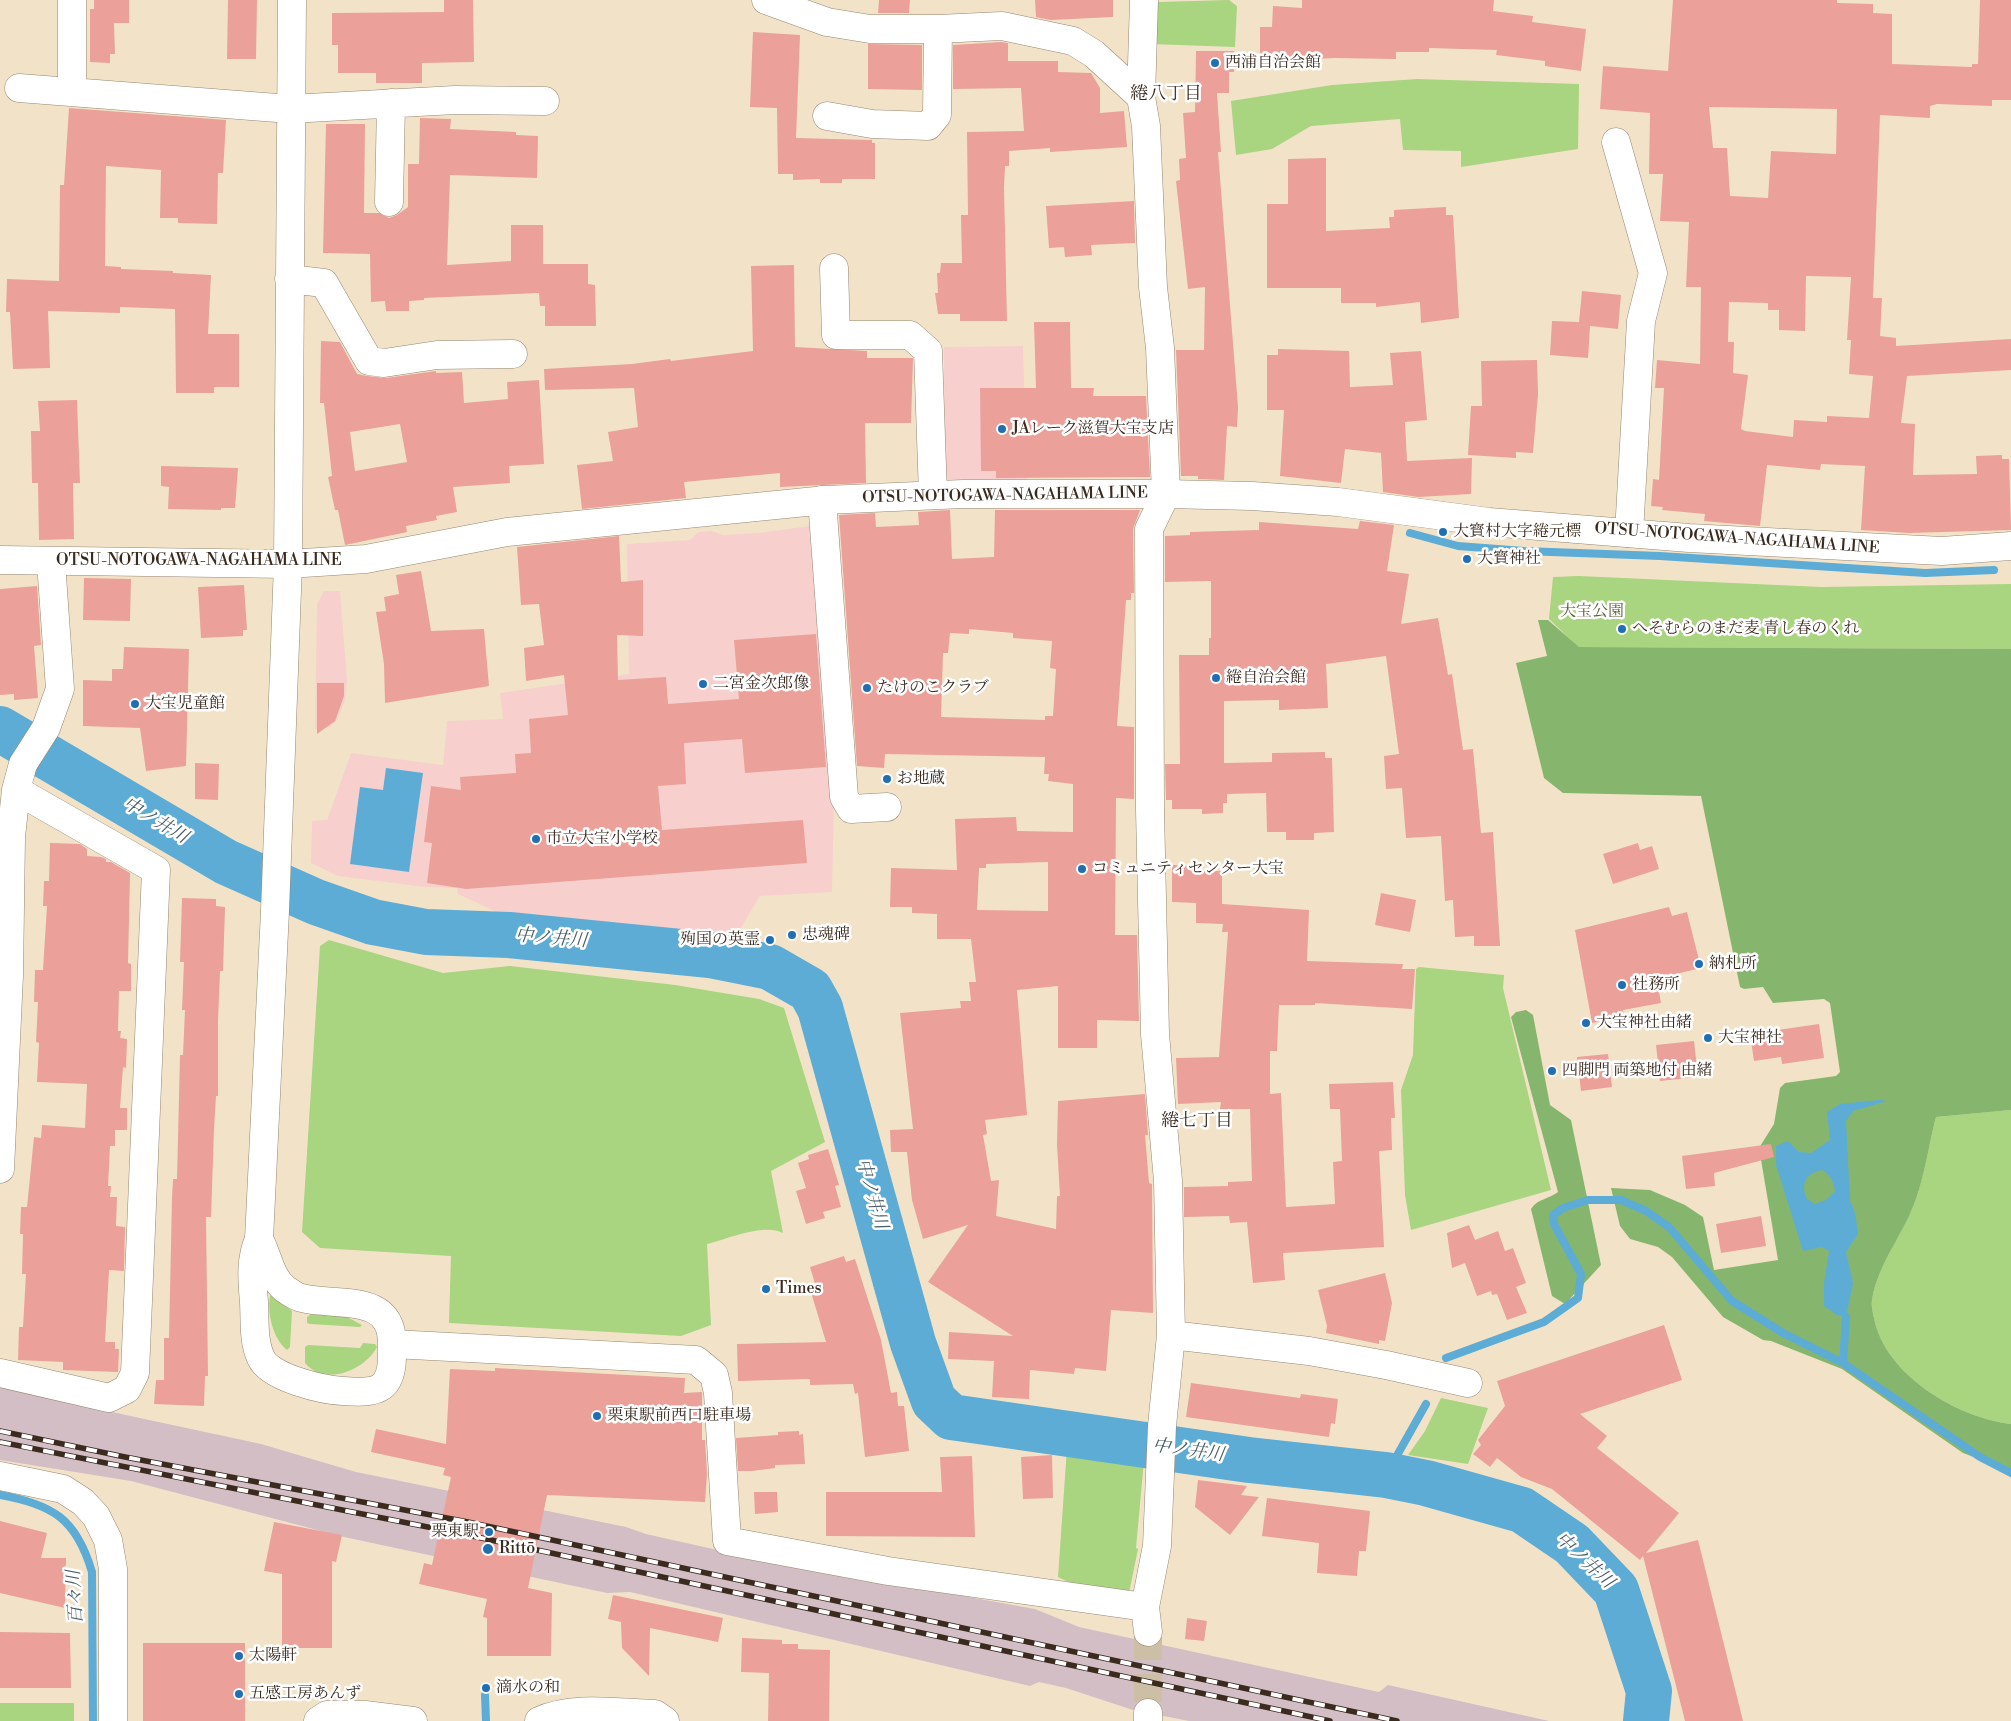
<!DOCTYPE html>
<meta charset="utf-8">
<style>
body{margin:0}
canvas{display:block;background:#f2e3c8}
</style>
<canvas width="2011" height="1721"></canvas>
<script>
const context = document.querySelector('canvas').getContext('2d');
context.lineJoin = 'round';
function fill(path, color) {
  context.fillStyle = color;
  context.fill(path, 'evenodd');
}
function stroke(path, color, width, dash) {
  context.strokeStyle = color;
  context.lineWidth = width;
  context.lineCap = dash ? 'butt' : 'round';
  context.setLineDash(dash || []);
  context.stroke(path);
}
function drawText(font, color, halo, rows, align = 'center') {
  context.font = font + ' "Libre Bodoni","Noto Serif JP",serif';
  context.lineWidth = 5;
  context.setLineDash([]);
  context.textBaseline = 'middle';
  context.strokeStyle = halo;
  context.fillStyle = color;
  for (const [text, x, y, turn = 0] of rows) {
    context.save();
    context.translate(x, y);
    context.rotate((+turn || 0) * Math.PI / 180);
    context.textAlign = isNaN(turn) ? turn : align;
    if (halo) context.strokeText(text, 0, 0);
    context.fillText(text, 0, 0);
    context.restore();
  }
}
const built = new Path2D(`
 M1023,346L1027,482L945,483L944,347Z
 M817,525L834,802L832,892L760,896L737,934L717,937L501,914L458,894L457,888L425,887L338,876L311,863L312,821L327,820L351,753L443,765L447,721L503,719L500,693L629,674L627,544L690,540L698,532L712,531L723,535L758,533Z
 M324,591H340L347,680L345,700L337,720L330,727L315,729L317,604Z`);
const industrial = new Path2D(`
 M0,1388L261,1444L356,1472L626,1527L646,1534L753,1558L1035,1609L1079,1627L1379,1692L1388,1685L1549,1721H1189L1133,1710L1066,1688L1039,1682L1030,1686L630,1592L607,1593L344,1537L131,1481L0,1460Z`);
const green = new Path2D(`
 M1229,0L1237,6L1235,47L1151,44L1150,11L1159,2Z
 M1417,79L1579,84L1578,149L1461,167V151L1403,150L1400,119L1311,126L1272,149L1236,155L1231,101L1332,85Z
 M1579,576L1821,587L2011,584V649L1578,647L1549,619L1553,577Z
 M329,940L443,973L510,966L675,985L759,999L784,1008L825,1142L771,1171L783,1233C763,1223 728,1239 707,1244L711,1325L681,1336L449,1323L451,1256L320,1248L302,1232L320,946Z
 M1419,967L1504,975L1503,988L1551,1190L1411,1230L1405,1195L1401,1090L1413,1055L1416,969Z
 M2011,1110V1424C1958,1418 1885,1375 1874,1318C1873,1313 1871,1305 1872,1300C1878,1263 1904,1233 1916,1199C1925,1172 1929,1144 1936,1117Z
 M272,1294L292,1311L290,1347L287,1350C273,1339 267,1313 270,1296Z
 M311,1314L343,1315L362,1325L360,1327L310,1324L307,1323V1317Z
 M363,1343L375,1344L377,1347C365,1370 325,1387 305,1363V1347L308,1345L360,1348Z
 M1441,1398L1488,1408L1468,1464L1408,1455L1425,1431Z
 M1067,1448L1144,1460L1136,1548L1138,1549L1129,1593L1079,1587L1058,1577Z
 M0,1703H74V1721H0Z`);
const forest = new Path2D(`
 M1538,620H1548L1579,647L2011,649V1110L1936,1117C1929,1144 1925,1173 1916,1199C1904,1234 1878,1263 1872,1300C1871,1305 1873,1313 1874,1318C1885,1375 1958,1418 2011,1424V1471L1963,1453L1842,1369L1771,1341L1763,1340L1723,1317L1672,1257L1658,1247L1630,1239L1620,1226L1611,1188L1650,1190L1685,1205L1703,1217L1714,1270L1778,1260L1759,1148L1774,1124L1780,1088L1785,1083L1836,1076L1840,1072L1830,1003L1824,999L1773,1003L1763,987L1744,989L1740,987L1701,796L1563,793L1544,778L1516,663L1547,656Z
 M1526,1010L1533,1015L1550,1105L1571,1120L1601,1265L1565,1304L1552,1296L1531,1209C1537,1199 1549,1199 1558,1192L1511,1017L1516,1012Z`);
const water = new Path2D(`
 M386,768L423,773L409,872L350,864L360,787L383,790Z
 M1880,1100L1887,1101L1853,1111L1846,1121L1850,1201C1856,1211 1856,1222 1858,1234L1846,1252L1853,1283L1846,1317L1837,1315L1824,1306V1283L1829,1251L1822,1247L1803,1251L1776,1165V1146L1788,1141L1799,1152L1811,1153L1830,1140L1827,1112L1840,1104ZM1822,1170C1831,1175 1833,1181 1835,1191L1826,1200L1815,1204L1807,1199C1800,1184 1806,1173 1822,1170Z`);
const stream = new Path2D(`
 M1410,533L1458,546L1524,551L1660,556L1925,573L1994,570
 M1846,1317L1843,1363L1980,1457L2011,1473
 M1446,1358L1544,1322L1578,1298L1581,1274L1554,1224L1553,1215L1563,1208L1588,1200H1621L1646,1211L1669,1227L1732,1301L1783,1333L1843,1363
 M1386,1475L1426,1404
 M0,1495C53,1505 76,1518 92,1572L93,1721
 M485,1695L486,1721`);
const river = new Path2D(`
 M0,729L226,862L316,902L373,922L426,932L509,935L710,955L770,967L810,990L820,1008L913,1343L934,1401L951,1417L1249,1460L1386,1475L1426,1483L1522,1510L1572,1544L1616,1590L1649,1691L1646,1721`);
const building = new Path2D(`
 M94,0H129V23H114L115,54H110V63L90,62V9H94Z
 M228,0H257L256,59H227Z
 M444,0H473L474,62L422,63V83H376V73H338V45H332V13L444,12Z
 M879,0H910L909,13H878Z
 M1035,0H1113V17L1050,20L1036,17Z
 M1302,0H1494L1493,11L1533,16L1532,22L1586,29L1581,71L1545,66V61L1496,55L1497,50L1429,48V52H1396V59L1334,58L1260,62V27H1272L1273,6L1302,8Z
 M1673,0H1837V3L1873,4V13L1892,14V64L1972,67V64H1978L1980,0H2011V100H1992V106L1937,104L1930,106V118L1880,115L1873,298H1882L1880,336L1896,338V346L2011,339V370L1907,376L1901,423L1915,424L1913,475L1977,474L1976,456L2002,455V459H2009L2011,530L1909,533L1861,530L1865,466L1821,464L1820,470L1767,465L1760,526L1704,521L1705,514L1662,510L1663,507L1651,506L1653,479L1659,480L1664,388H1655L1657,360L1700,364L1701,287H1686L1689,222L1660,221L1663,174H1649L1650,113L1600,109L1603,66L1668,71ZM1709,107L1837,109L1836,154L1771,151L1768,198L1730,196L1727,148H1713ZM1806,276L1851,277L1847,340H1851L1849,374L1873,376L1869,418L1827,416V422L1794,420L1793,437L1745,431L1741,429L1748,375L1733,373L1734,342H1728L1729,302L1768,303V310H1779V330L1805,331Z
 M753,32L800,35L796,138L872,140V143H875V179H842V183H820V179L793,180V174H778L777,108L750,107Z
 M1001,42L1008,43V61H1058V72L1091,73L1100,88V113L1124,111L1127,147L1050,152V148L1009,151V166H1005L1004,187L1007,321H960V314H938L935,293H938L937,273H940L941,263H962L961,215H968L967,132L1024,131L1021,88L953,89V45Z
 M868,44L922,45V90L868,89Z
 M1196,51H1234V72H1229V93H1217L1221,152H1218L1238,407L1237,427L1227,426L1224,480L1198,479V476H1181L1176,350H1204L1205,287L1188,289L1176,181L1180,180L1179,159L1186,158L1183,113L1195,112Z
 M69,108L226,120L223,173H218L217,224L178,223V218H160L161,170L106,166L105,266L121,267V269L173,271V273L211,275L208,334H239V387H214V393H176L175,309L120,307V313L48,311L50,368L13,369L10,312H6L7,279L59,281L60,185H64Z
 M420,118L451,119L450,129L516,132V135L538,136L537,178L450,175L447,265L511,261V225H543V264H588V284L595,285L596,326H545V306H540L539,293L424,298V300L409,301V311H386L385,301L371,302L370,254L323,253L326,124H365L364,213H379L389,218L397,215L408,207V164H419Z
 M1326,158V231L1390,228L1389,217H1394V210L1446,207V215H1453L1459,318L1421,323L1420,302L1376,307V303H1341V288H1267V204H1288V159Z
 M1134,201L1135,243L1091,245L1092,255L1065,257L1064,247L1049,248L1046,206Z
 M794,265L795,347L867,351V358H913L911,423H865L866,483L780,487V473L684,482L686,498L582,509L577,465L613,461L608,432L638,427L634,388L545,390L544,369L632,364L670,359L671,361L753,351L751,266Z
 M1582,291L1621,295L1618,329L1590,326L1588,358L1550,355L1552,321L1579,322Z
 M1034,322H1070L1071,388H1094L1093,396H1146L1150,477L996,478V471H981L980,388H1036Z
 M321,341L340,342L357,374L367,376L386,378L436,371V373L462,372L464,403L508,399L507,382L539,380L544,464L509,466L510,483L453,487L457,512L436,516L437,520L406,526L407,532L345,545L338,510H335L328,477L332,476L324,403H320ZM400,424L407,462L355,471L350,432Z
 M1278,349L1349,351L1350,387L1393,385L1390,353L1421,351L1427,420L1405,422L1407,461L1472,458L1471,494L1418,497L1383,492L1381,453L1345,449L1341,483L1280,476L1284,410H1267V355H1278Z
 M1537,360L1538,394L1533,453L1516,452V458L1468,455L1471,406H1482L1481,361Z
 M77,400L80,483H73L74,539L39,540L38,483H32L31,431H40L38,401Z
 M161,466L238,468L235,508H221V510L168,509L169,487L161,486Z
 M950,510L952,559L994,557L995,510H1140L1133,529L1134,593H1131V600H1126L1117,726L1134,727V799L1116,798L1115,935H1137L1139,1021L1097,1020V1048H1058V986L1017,990L1027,1115L985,1120L987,1134L983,1135L991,1181L999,1180L996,1216L1056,1229L1057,1196H1060L1057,1145L1058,1101L1145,1094L1148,1135H1145L1149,1183L1152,1184L1153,1313L1111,1310L1106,1371L1075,1368L1074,1374L1030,1370L1029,1399L992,1397L994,1361L948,1359L949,1332L1013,1336L928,1282L968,1225L923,1239L912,1200L907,1152H891L890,1130L913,1129L900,1013L961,1008L960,1001H971L969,982H976L971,939H937V914L912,913V907H890L891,868L957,870L955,819L1016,817L1017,831L1073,832V784L1048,781L1049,774H1044L1045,757L885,754L884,768L857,766L839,515L875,513L876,527L919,525L918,512ZM969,629L1013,633V638L1052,641L1050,668L1056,669L1053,716H1045V720L941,717L943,653H948L950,633L969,634ZM1048,862V911L977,910L979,868H986V864Z
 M1360,521L1394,525L1387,571L1409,574L1401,624L1438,618L1448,675L1452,674L1463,750L1473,749L1481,833L1493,832L1500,946H1474V936L1455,937L1453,900L1445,901L1441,836L1406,838L1402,788L1386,789L1384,756L1399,754L1386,656L1326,664L1328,708L1279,710V700L1224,701V763L1272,762V753L1325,752V758H1332L1334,832L1314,833V840H1286V832H1267L1266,793L1227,794V803H1223V813L1202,814V809H1172V800H1166L1165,764H1180L1179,655H1209V638H1211V581L1165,582V536L1190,535V532L1259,530V522L1358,529Z
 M619,536L621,582L643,580V636L617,635L618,680L666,677L668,704L739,699L734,640L816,634L826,767L745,773L742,739L684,743L686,784L658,786L662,830L803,820L807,863L466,889L427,883L432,843L424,842L431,786L461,790L460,777L516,773L515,754L531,753L529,719L568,715L564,675L526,681L524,648L544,645L539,604L521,605L517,547Z
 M421,571L431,631L484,629L489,686L385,703L384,664L376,612L386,611L384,597L399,594L396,575Z
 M84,578L131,579L130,621L83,620Z
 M244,585L247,630H243V636L201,638L198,587Z
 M37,586L41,645L34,646L38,698L14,700V694L0,695V589Z
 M124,647L189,649L186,766L146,771L140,728L83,726V680L112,681V669H123Z
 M317,683H344V696L335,721L317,734Z
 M195,763L219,764L218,800L195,799Z
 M50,843L80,844L87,849V856L101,857L106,859V862H111L130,873L128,963L131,964V991H119L118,1031H121L120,1038L127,1039L126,1068L123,1067L120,1108H127V1130H115V1146H110L108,1186H111L110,1197H117L116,1226L125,1227L124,1271L109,1270L105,1342H115V1349H119L118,1372L63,1370V1362L18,1360L19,1327H23L26,1274H22L23,1234H20L21,1207H27L34,1137L41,1138L42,1125L85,1128L87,1084L37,1082L39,1043L36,1042L38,1002H34L35,970H43L47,906H43L44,881H49Z
 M1638,843L1640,850L1652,846L1659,869L1613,884L1603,854Z
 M1172,865L1201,866V871H1222V904L1309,910L1307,961L1403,964L1402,969H1415L1412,1009L1315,1003V1005H1279L1277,1051H1270V1094L1281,1093L1286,1207L1335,1204L1333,1162L1342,1161L1340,1109H1330L1329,1084L1393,1082L1395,1118H1391L1392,1150L1379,1151L1384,1247L1283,1253L1285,1280L1253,1283L1247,1222L1230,1223L1229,1216L1184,1217V1187L1228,1186V1182L1252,1181L1250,1109H1220L1221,1102L1178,1104L1176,1058L1219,1057L1228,932H1222L1223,924L1196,923V903L1172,902Z
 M1381,893L1416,900L1410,932L1375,925Z
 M182,898L216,899V906L225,907L223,971H220L218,1021V1096H216L214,1129L211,1217H206L208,1376H205L204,1406L154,1404L156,1380H164V1338H169L172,1198L173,1179H177L180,1055H183L185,1010H182L184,962H180Z
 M1669,907L1672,916L1687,912L1701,968L1663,977L1666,990L1659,992L1661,1003L1623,1010L1624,1017L1592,1023L1575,930Z
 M1819,1024L1824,1058L1782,1064L1781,1057L1754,1061L1750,1034Z
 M1694,1041L1698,1077L1660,1081L1656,1045Z
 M1608,1054L1612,1087L1581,1091L1577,1057Z
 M1771,1144L1774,1157L1714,1173L1715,1186L1686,1189L1682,1156Z
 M828,1149L839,1185L835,1186L841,1207L823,1212L825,1218L806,1224L796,1191L806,1188L798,1163L809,1159L808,1155Z
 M1761,1216L1766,1246L1721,1253L1716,1224Z
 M1469,1225L1475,1240L1498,1231L1505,1251L1513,1248L1526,1283L1516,1287L1527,1313L1507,1320L1497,1294L1492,1295L1491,1291L1477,1296L1465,1263L1452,1268L1447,1233Z
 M844,1256L846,1262L855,1259L881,1340L891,1393L897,1392L898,1406H904L909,1451L865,1457L858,1393L855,1394L853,1384L810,1385V1379L738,1381L737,1344L826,1342L810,1289L816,1287L810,1267Z
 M1385,1273L1392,1303L1385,1341L1379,1340V1344L1326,1333L1327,1326L1318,1290Z
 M1664,1325L1682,1380L1580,1414L1607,1436L1597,1448L1679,1513L1646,1553L1698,1540L1743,1721H1685L1643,1556L1640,1560L1552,1489L1521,1477L1497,1458L1490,1467L1473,1454L1481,1445L1478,1440L1505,1406L1497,1381Z
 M495,1368L685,1378L684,1393L702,1392V1440H705L707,1473L705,1502L547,1495L528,1588L552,1593L551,1656H487V1618L483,1617L487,1599L419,1584L424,1563L432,1565L451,1477L443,1475L445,1468L371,1452L376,1429L446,1444L450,1369L495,1371Z
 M1191,1383L1300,1398L1301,1394L1338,1399L1335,1424L1331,1423L1329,1437L1186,1417Z
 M799,1431V1435L803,1434L805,1464L775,1465V1468L752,1471H738L736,1438L778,1435V1432Z
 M1052,1455L1053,1498L1023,1499L1021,1457Z
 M972,1456L975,1537L826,1536V1492H942L940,1457Z
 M1198,1480L1247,1486L1241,1495L1259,1497L1230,1535L1195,1507Z
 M754,1492H777L778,1512L755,1514Z
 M1267,1498L1370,1511L1366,1551H1359L1357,1576L1317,1573L1319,1543L1262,1536Z
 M0,1521L47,1533L41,1558H66L65,1608L0,1593Z
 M274,1522L342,1535L336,1562L332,1561V1648H282V1574L264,1571Z
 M613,1595L723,1618L718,1642L650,1628L649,1676L622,1648L621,1622L608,1619Z
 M1187,1618L1207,1621L1204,1641L1185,1639Z
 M0,1632L70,1633L71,1688H0Z
 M742,1638L782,1640V1644H798V1649L830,1650L829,1721H768L769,1673L741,1672Z
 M143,1643H245V1721H143Z`);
const minorTunnel = new Path2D(`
 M1148,1632V1713`);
const minor = new Path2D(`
 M72,0V92
 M766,0L827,22L870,29H938L1002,26L1073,41L1094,54L1141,97
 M1144,0L1141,97L1146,126L1153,287L1160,348L1166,494L1149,529L1150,810L1155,1034L1168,1181L1171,1335L1162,1426L1157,1546L1145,1607L1148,1632
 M19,88L290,109L455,100L545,101
 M827,116L872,124L928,126L937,115L938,29
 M1616,142L1653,273L1641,321L1629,533
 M389,202L391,103
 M834,268L836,335H910L928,351L933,495
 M289,279L324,283L369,361L384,363L437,355L513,354
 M822,500L844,797L851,809L887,807
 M288,564L292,0
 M0,1169L9,975L11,837L16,790L23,764L46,728L60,689L51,562
 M259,1239C268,1255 270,1277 285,1289C290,1292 296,1297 302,1298C335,1307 393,1291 392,1345C392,1358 393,1371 386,1382C378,1394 355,1392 343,1391C323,1390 270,1378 261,1358C253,1341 255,1320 254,1302C252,1280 250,1260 259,1239Z
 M1171,1335L1309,1351L1386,1365L1468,1383
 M393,1344L696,1360L714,1375L718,1393L727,1541L888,1571L1145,1607
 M0,1373L109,1398L127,1389L135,1373L156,870L16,790
 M0,1476L63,1489L83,1502L96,1516L108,1540L113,1569V1721
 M318,1721L327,1715H365L413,1721
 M539,1721C571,1705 620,1713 655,1714L665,1721
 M1148,1721V1713`);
const tertiary = new Path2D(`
 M259,1239L275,911L288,564`);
const primary = new Path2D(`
 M0,560L288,564L366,559L507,532L826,500L963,494H1166L1252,496L1338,502L1489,522L1689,538L1942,551L2011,546`);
const rail = new Path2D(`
 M0,1431L125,1457L468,1522L1397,1721
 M0,1442L463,1534L1330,1721`);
const markers = [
 [1215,63,5,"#1f6fb2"],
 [1002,429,5,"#1f6fb2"],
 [1443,532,5,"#1f6fb2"],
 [1467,559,5,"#1f6fb2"],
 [1622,629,5,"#1f6fb2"],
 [1216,678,5,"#1f6fb2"],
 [703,684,5,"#1f6fb2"],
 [867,688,5,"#1f6fb2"],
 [135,704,5,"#1f6fb2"],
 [887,779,5,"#1f6fb2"],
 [536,839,5,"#1f6fb2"],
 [1082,869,5,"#1f6fb2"],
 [792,935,5,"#1f6fb2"],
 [770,940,5,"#1f6fb2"],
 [1699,964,5,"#1f6fb2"],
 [1622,985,5,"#1f6fb2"],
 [1586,1023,5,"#1f6fb2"],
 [1708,1038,5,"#1f6fb2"],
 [1552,1071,5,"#1f6fb2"],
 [766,1289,5,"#1f6fb2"],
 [597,1416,5,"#1f6fb2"],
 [489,1532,5,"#1f6fb2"],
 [488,1549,6,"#1f6fb2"],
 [239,1656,5,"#1f6fb2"],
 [486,1688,5,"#1f6fb2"],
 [239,1694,5,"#1f6fb2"]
];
const poiNames = [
 ["西浦自治会館",1225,63],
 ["JAレーク滋賀大宝支店",1012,429],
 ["大寳村大字綣元標",1453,532],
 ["大寳神社",1477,559],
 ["へそむらのまだ麦 青し春のくれ",1632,629],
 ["綣自治会館",1226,678],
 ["二宮金次郎像",713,684],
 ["たけのこクラブ",877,688],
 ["大宝児童館",145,704],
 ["お地蔵",897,779],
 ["市立大宝小学校",546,839],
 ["コミュニティセンター大宝",1092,869],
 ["忠魂碑",802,935],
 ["殉国の英霊",760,940,"right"],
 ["納札所",1709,964],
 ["社務所",1632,985],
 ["大宝神社由緒",1596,1023],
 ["大宝神社",1718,1038],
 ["四脚門 両築地付 由緒",1562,1071],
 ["Times",776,1289],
 ["栗東駅前西口駐車場",607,1416],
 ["栗東駅",479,1532,"right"],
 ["Rittō",499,1549],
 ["太陽軒",249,1656],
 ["滴水の和",496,1688],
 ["五感工房あんず",249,1694]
];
const streetNames = [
 ["OTSU-NOTOGAWA-NAGAHAMA LINE",1005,496,-1],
 ["OTSU-NOTOGAWA-NAGAHAMA LINE",1737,539,4],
 ["OTSU-NOTOGAWA-NAGAHAMA LINE",199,561]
];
const parkNames = [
 ["大宝公園",1592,612]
];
const neighbourhoodNames = [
 ["綣八丁目",1166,95],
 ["綣七丁目",1197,1122]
];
const waterNames = [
 ["中ノ井川",155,821,31],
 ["中ノ井川",551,939,5],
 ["中ノ井川",871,1194,74],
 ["中ノ井川",1188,1451,8],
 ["中ノ井川",1584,1561,43],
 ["百々川",76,1597,-93]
];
fill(built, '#f7d0ce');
fill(industrial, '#d2bec4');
fill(green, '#a9d480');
fill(forest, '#86b66e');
fill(water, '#5cacd6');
stroke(stream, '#5cacd6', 8);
stroke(river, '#5cacd6', 46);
fill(building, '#eba09a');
stroke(minorTunnel, '#cdbea6', 28, [28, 14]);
stroke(minor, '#968673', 29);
stroke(tertiary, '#968673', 29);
stroke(primary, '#968673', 29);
stroke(minor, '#fff', 28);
stroke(tertiary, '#fff', 28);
stroke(primary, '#fff', 28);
stroke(rail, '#3b2a1e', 5.5);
stroke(rail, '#fff', 4, [11]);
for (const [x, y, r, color] of markers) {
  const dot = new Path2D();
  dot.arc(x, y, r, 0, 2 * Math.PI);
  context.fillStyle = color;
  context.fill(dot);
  stroke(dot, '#fff', 2);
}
drawText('16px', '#3b2a1e', '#fff', poiNames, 'left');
drawText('16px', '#3b2a1e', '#fff', streetNames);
drawText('16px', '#5c5d3b', '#fff', parkNames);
drawText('18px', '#3b2a1e', '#fff', neighbourhoodNames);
drawText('italic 18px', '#485e68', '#fff', waterNames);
</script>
